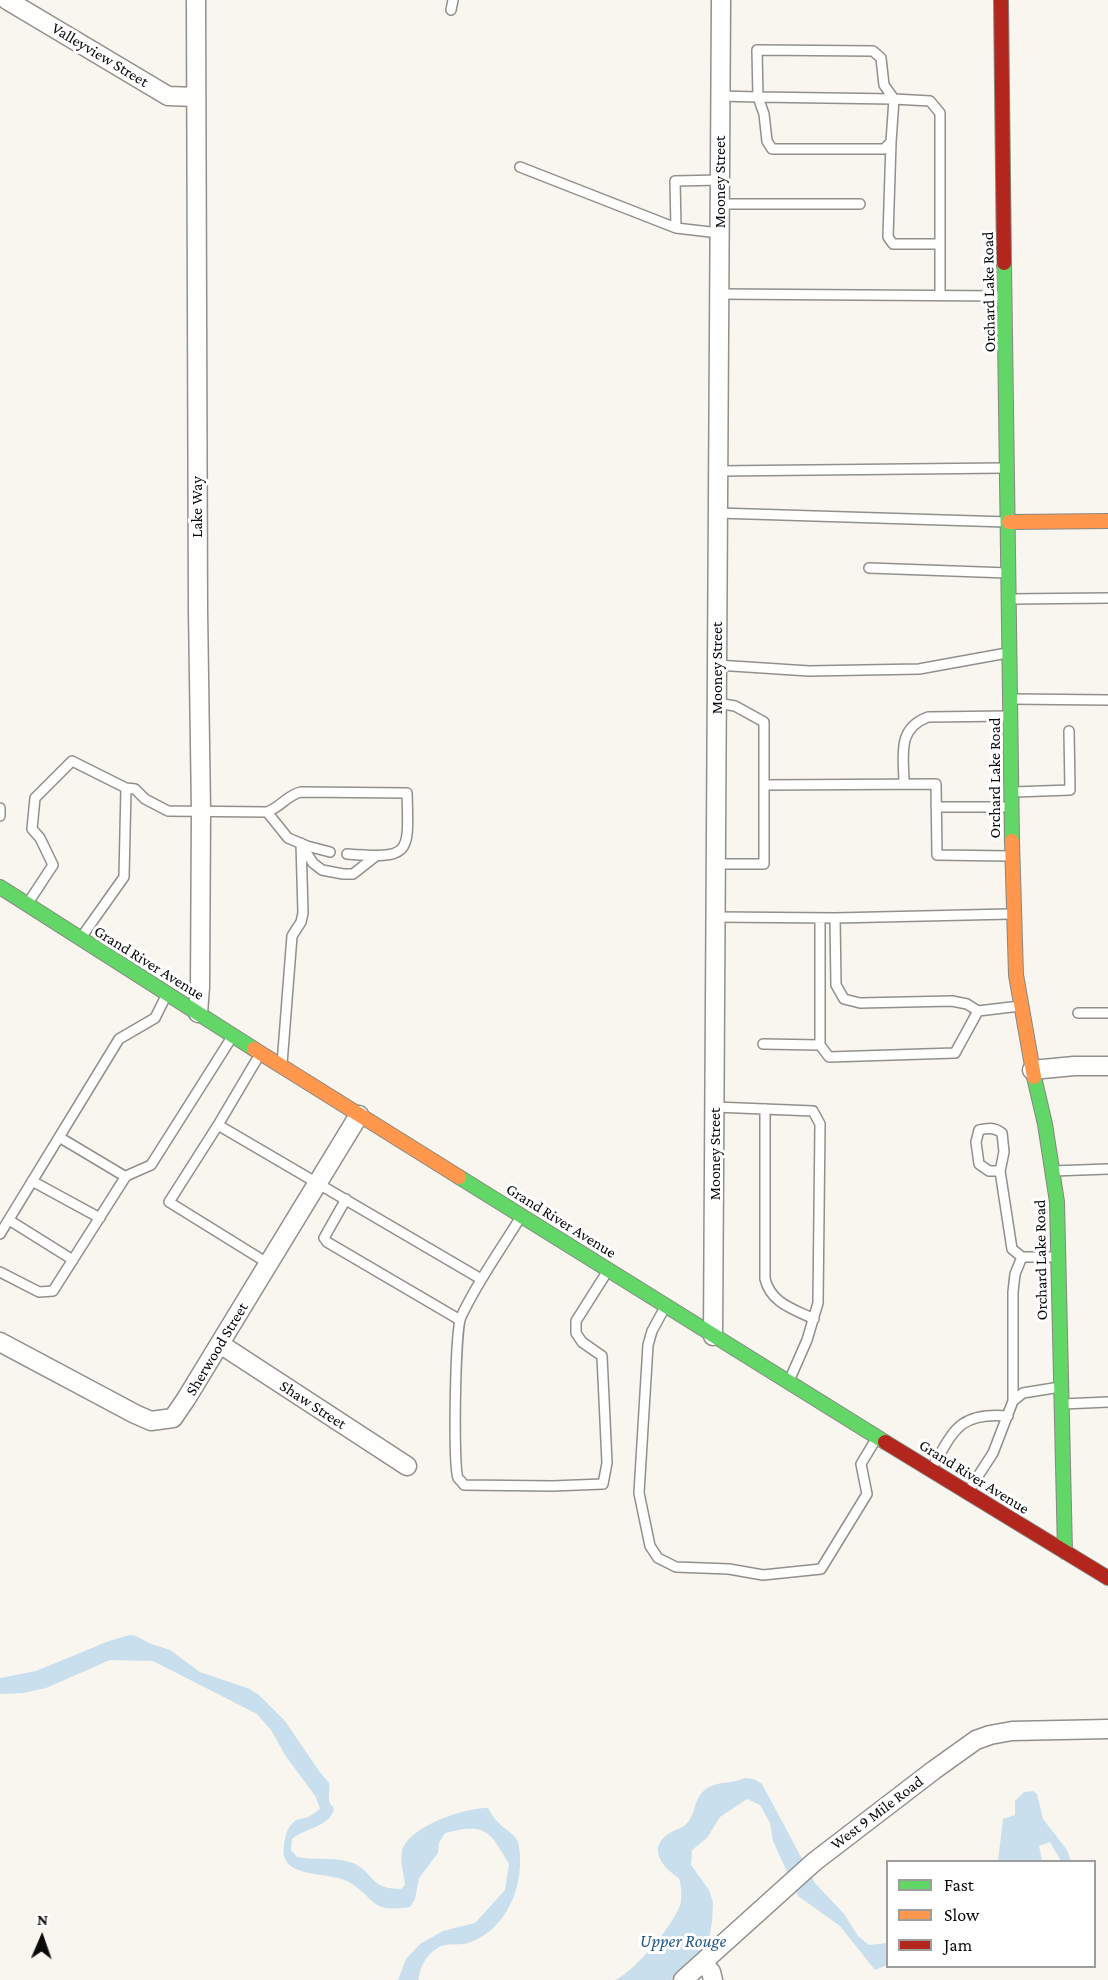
<!DOCTYPE html>
<style>
body{margin:0}
#map{position:relative;width:1108px;height:1980px;overflow:hidden;background:#f8f6ee;font-family:"Crimson Pro",serif}
canvas{display:block}
.legend{position:absolute;left:886px;top:1860px;width:210px;height:108px;box-sizing:border-box;background:#fff;border:2px solid #9d9d9d;margin:0;padding:8px 10px;list-style:none;font-size:18px;color:#0a0a0a}
.legend li{display:flex;align-items:center;gap:12px;height:30px}
.legend b{width:30px;border:2px solid #9d9d9d}
.north{position:absolute;left:12px;top:1908px;width:60px;height:60px;-webkit-text-stroke:4px #fff;paint-order:stroke;rotate:2deg;font-size:16px;font-weight:700;line-height:24px;text-align:center;color:#0a0a0a}
.north::after{content:'';display:block;margin:auto;width:21px;height:27px;background:#0a0a0a;clip-path:polygon(50% 0,100% 100%,50% 72%,0 100%)}
</style>
<div id="map">
<canvas width="1108" height="1980"></canvas>
<ul class="legend">
<li><b style="height:8px;background:#63d668"></b>Fast</li>
<li><b style="height:8px;background:#ff974d"></b>Slow</li>
<li><b style="height:8px;background:#b3261e"></b>Jam</li>
</ul>
<div class="north">N</div>
</div>
<script>
const context = document.querySelector('canvas').getContext('2d');
context.lineJoin = 'round';
function fill(path, color) {
  context.fillStyle = color;
  context.fill(path, 'evenodd');
}
function stroke(path, color, width, dash) {
  context.strokeStyle = color;
  context.lineWidth = width;
  context.lineCap = dash ? 'butt' : 'round';
  context.setLineDash(dash || []);
  context.stroke(path);
}
function drawText(font, color, halo, rows, align = 'center') {
  context.font = font + ' "Crimson Pro",serif';
  context.lineWidth = 6;
  context.setLineDash([]);
  context.textBaseline = 'middle';
  context.strokeStyle = halo;
  context.fillStyle = color;
  for (const [text, x, y, turn = 0] of rows) {
    context.save();
    context.translate(x, y);
    context.rotate((+turn || 0) * Math.PI / 180);
    context.textAlign = isNaN(turn) ? turn : align;
    if (halo) context.strokeText(text, 0, 0);
    context.fillText(text, 0, 0);
    context.restore();
  }
}
const water = new Path2D(`
 M130,1635L136,1636L149,1643L170,1650L200,1672L250,1689L259,1695L285,1721L319,1771L329,1783C331,1793 325,1800 334,1808C332,1826 305,1828 292,1839L291,1850L297,1857C315,1861 335,1856 353,1863C375,1873 369,1889 401,1889L405,1885C404,1874 400,1862 402,1851C407,1827 466,1807 488,1808C491,1813 494,1819 499,1823C505,1830 514,1833 518,1842C520,1849 520,1858 520,1865C519,1897 502,1930 471,1942C459,1947 446,1941 436,1949C424,1957 421,1967 418,1980H398L406,1959L420,1944L443,1931L475,1923L505,1890L509,1864C489,1830 486,1823 445,1833L439,1843L438,1853L419,1878L415,1899L410,1907C369,1913 378,1900 349,1882C331,1871 278,1880 284,1846C285,1836 287,1827 295,1821C299,1818 304,1819 308,1817C312,1815 317,1811 320,1809L316,1797L285,1755L271,1730L257,1714L153,1661L110,1660L46,1688L23,1693L0,1694V1678L36,1671L109,1641Z
 M745,1778L754,1779L762,1784L815,1883L844,1914L858,1936L869,1945L887,1943V1965L875,1970L840,1926L798,1896L773,1841L770,1823L760,1805L747,1799L720,1817L707,1838L692,1850L691,1865L709,1890L713,1902L712,1922L708,1946L671,1980H615C633,1973 678,1921 681,1901C682,1894 681,1885 679,1878C663,1868 647,1849 668,1834C675,1829 683,1829 688,1822C697,1811 693,1796 709,1787C720,1781 733,1784 745,1778Z
 M1033,1791L1037,1794L1043,1819L1067,1850L1071,1861H1061L1050,1842L1039,1846L1042,1861H998L1003,1819L1015,1815V1801L1024,1792Z`);
const lane = new Path2D(`
 M451,10L453,0
 M720,96L758,97L757,50L873,51L881,58L884,85L894,99L930,101L940,113V295
 M758,97L894,99L891,142L884,149H772L767,141L764,114Z
 M891,142L888,237L893,244H940
 M520,167L676,228L719,233
 M720,204H860
 M676,228L675,181L720,180
 M719,294L1002,296
 M718,471L1004,468
 M718,513L1007,522
 M869,568L1008,573
 M1010,599L1108,598
 M717,665L809,671L919,669L1007,653
 M1011,699L1108,700
 M904,784C904,756 896,729 928,717L1009,716
 M764,785L936,784L937,855L1009,856
 M1014,792L1070,790L1069,731
 M936,807H1009
 M0,808V816
 M267,812L288,838L307,846L330,852
 M302,846L313,863L322,870L343,874H353L376,856
 M717,864H764V722L735,706L717,703
 M28,903L53,865L40,838L32,829L35,798L72,761L126,788
 M716,917L835,918L1010,914
 M820,918V1045L829,1057L955,1053L978,1011
 M835,918L836,985L844,999L860,1003L952,1001L967,1004L978,1011L1020,1006
 M80,939L124,877L126,788L135,789L145,799L168,811L267,812C281,807 287,795 301,792L407,793C409,855 411,859 347,854
 M1078,1013H1108
 M763,1044L820,1045
 M260,1054L218,1125L481,1279
 M282,1064L292,936L301,922L303,913L301,843
 M715,1107L813,1111L820,1124L818,1303L807,1340L789,1381
 M765,1109V1279C771,1303 793,1309 814,1319
 M218,1125L169,1202L269,1264
 M59,1137L126,1177
 M1000,1171H989L979,1164L976,1142L979,1130C988,1128 994,1127 1002,1133L1004,1152L1000,1171L1012,1249L1022,1257H1057
 M1053,1171L1108,1169
 M32,1181L100,1218
 M346,1199L324,1238L327,1242L460,1320
 M520,1218C500,1251 477,1282 461,1317C455,1330 453,1466 458,1478C460,1480 462,1482 464,1485L552,1486L603,1484L607,1463L602,1356L582,1342L576,1333V1321L607,1272
 M9,1220L73,1260
 M0,1234L119,1039L155,1018L166,996
 M0,1272L39,1292L53,1291L126,1176L151,1165L232,1037
 M664,1309L652,1331L648,1345L639,1493L650,1546L658,1558L676,1567L729,1569L763,1575L821,1569L867,1494L861,1464L876,1439
 M1013,1401L1023,1393L1060,1387
 M1063,1404L1108,1402
 M932,1468C954,1430 959,1412 1008,1416
 M969,1490L993,1453L1013,1401V1292L1015,1274L1022,1257`);
const street = new Path2D(`
 M7,0L168,96L196,97
 M196,0L198,610L201,811L200,987L198,1013
 M1032,1070L1074,1066H1108
 M713,1336L721,0
 M0,1342L135,1414L151,1421L173,1418L186,1399L359,1115
 M220,1344L407,1466
 M703,1963L711,1972L713,1980
 M683,1980L814,1862L934,1770L976,1740L990,1735L1012,1731L1108,1729`);
const fast = new Path2D(`
 M1004,263L1012,841
 M0,887L254,1049
 M1034,1077L1045,1124L1057,1202L1065,1552
 M459,1177L885,1442`);
const slow = new Path2D(`
 M1009,522L1108,521
 M1012,841L1016,975L1034,1077
 M254,1049L459,1177`);
const jam = new Path2D(`
 M1001,0L1004,263
 M885,1442L1108,1578`);
const streetNames = [
 ["Valleyview Street",100,55,31],
 ["Mooney Street",720,182,-90],
 ["Orchard Lake Road",989,292,-91],
 ["Lake Way",197,507,-90],
 ["Mooney Street",717,668,-90],
 ["Orchard Lake Road",995,778,-90],
 ["Grand River Avenue",149,963,32],
 ["Mooney Street",715,1154,-90],
 ["Grand River Avenue",561,1221,32],
 ["Orchard Lake Road",1041,1260,-91],
 ["Sherwood Street",217,1349,-59],
 ["Shaw Street",313,1405,33],
 ["Grand River Avenue",974,1477,32],
 ["West 9 Mile Road",877,1813,-37]
];
const waterNames = [
 ["Upper Rouge",683,1941]
];
fill(water, '#c9dfed');
stroke(lane, '#91908d', 12);
stroke(street, '#91908d', 21);
stroke(fast, '#888783', 16);
stroke(slow, '#888783', 16);
stroke(jam, '#888783', 16);
stroke(lane, '#fefefc', 9);
stroke(street, '#fefefc', 18);
stroke(fast, '#63d668', 14);
stroke(slow, '#ff974d', 14);
stroke(jam, '#b3261e', 14);
drawText('16px', '#0a0a0a', '#fff', streetNames);
drawText('italic 18px', '#25598a', '#fff', waterNames);
</script>
